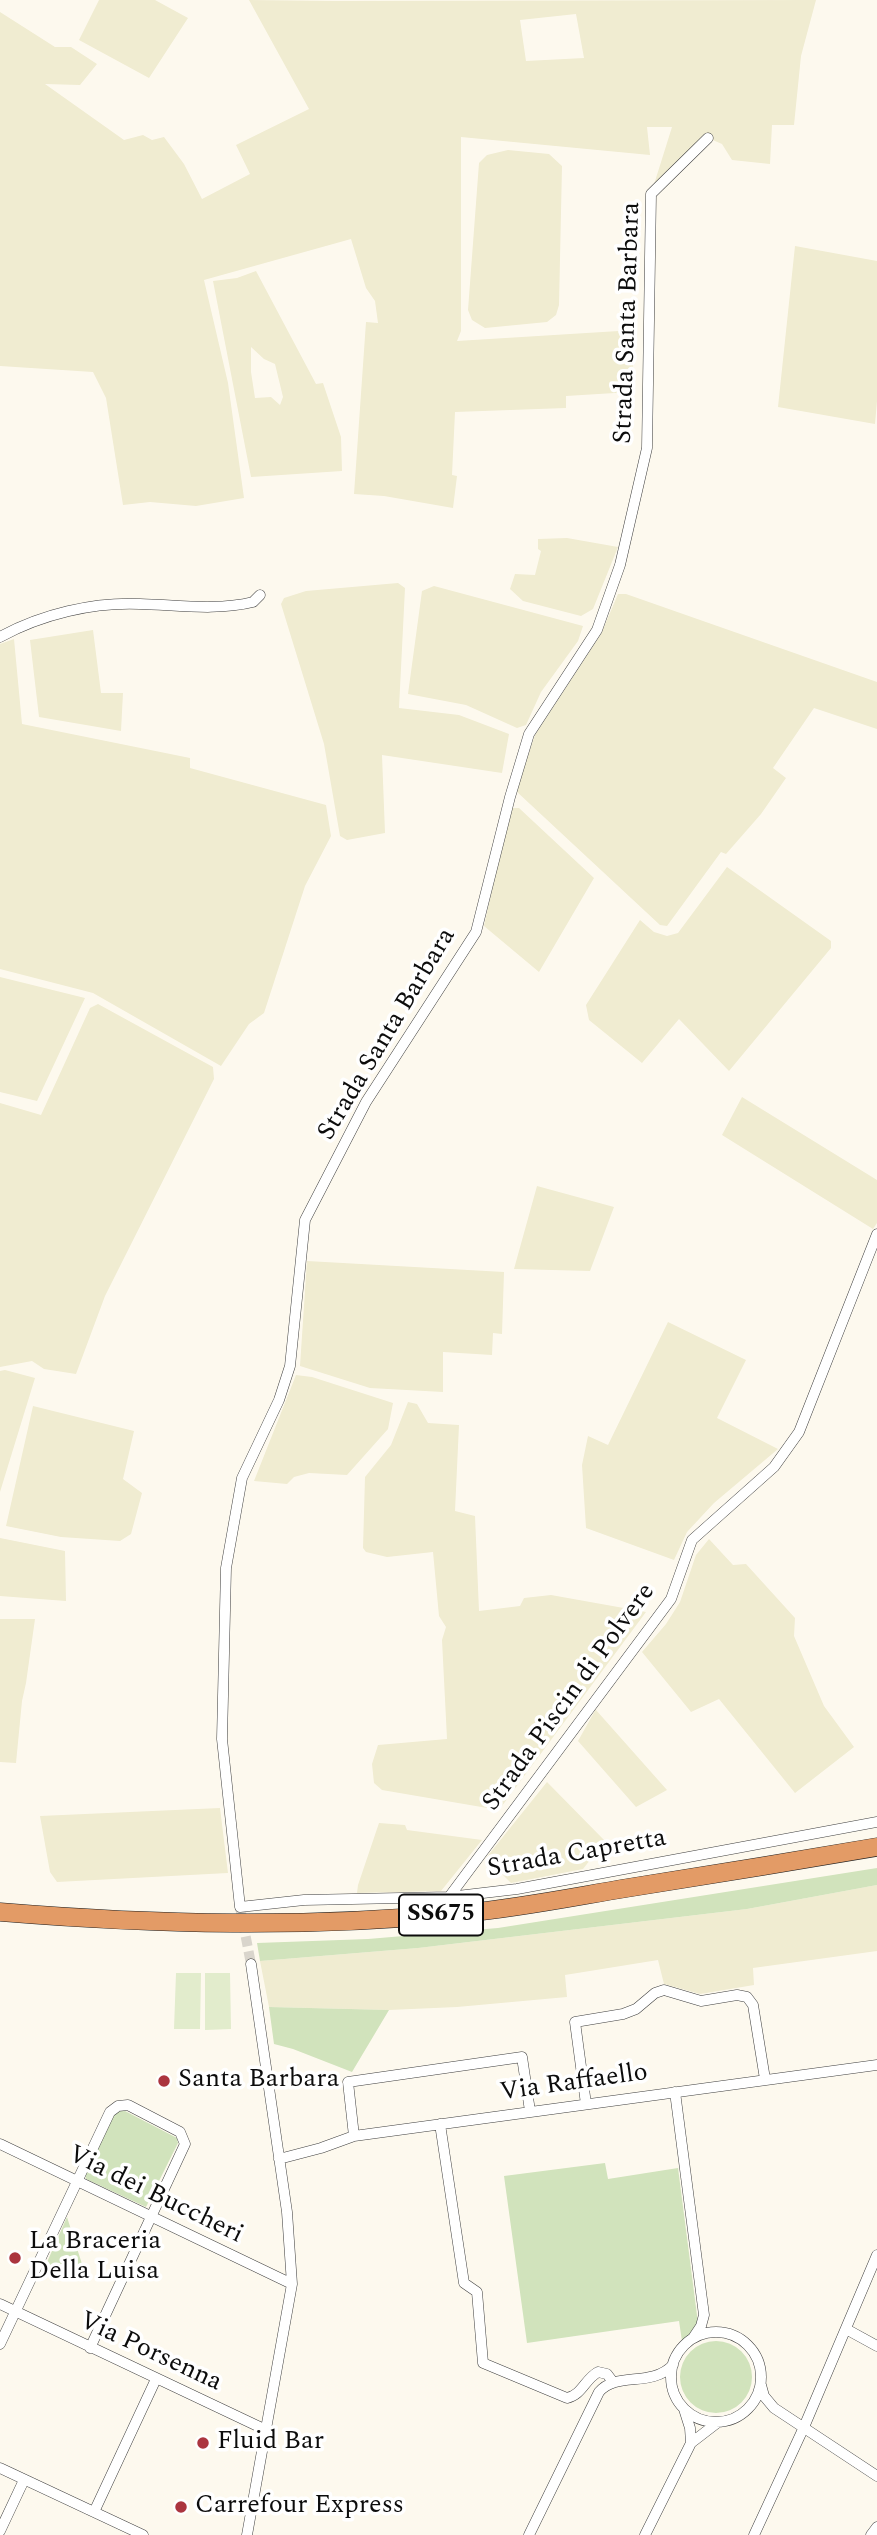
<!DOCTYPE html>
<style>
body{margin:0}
canvas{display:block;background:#fdf9ee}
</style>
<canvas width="877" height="2535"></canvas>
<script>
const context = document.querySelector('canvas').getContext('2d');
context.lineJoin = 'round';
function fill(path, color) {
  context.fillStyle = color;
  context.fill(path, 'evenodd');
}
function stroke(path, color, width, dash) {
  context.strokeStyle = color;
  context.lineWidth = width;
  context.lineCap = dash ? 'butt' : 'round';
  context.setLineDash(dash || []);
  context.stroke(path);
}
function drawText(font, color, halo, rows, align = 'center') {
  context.font = font + ' Spectral,serif';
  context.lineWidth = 7;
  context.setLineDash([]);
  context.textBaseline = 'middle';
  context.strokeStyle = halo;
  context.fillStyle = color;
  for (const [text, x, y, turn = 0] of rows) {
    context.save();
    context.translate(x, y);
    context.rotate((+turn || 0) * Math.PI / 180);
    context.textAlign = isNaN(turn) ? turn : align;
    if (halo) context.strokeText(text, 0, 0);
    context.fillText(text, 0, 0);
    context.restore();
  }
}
const farmland = new Path2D(`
 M99,0H155L188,18L149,78L79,40Z
 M249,0L335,1L816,0L801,56L794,125H772L770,164L732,160L722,144L708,138L651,194L672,127H647L650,155L461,137V331L457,341L635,330L631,392L566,396V408L455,412L452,475L457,476L453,508L384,496L354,494L366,322L378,323L375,301L366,288L351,239L204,280L228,383L244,498L196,506L150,502L123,505L106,398L93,372L0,366V12L55,47H71L97,64L80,85L45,84L124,140L143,135L152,140L164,137L184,164L202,199L250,174L236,145L309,109ZM576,14L584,58L526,61L520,20Z
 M508,150L549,154L562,166L559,305L556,315L547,322L485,328L472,320L468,310L479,163L487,155Z
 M795,246L877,261V401L875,424L778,407Z
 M256,271L316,384L323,383L341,437L342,471L251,477L213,281L237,278ZM251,347L264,359L275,364L283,397L280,405L271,397L255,398L251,372Z
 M567,538L618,547L593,609L581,616L523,601L510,589L515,574L535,575L541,551L538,549V539Z
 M398,583L405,588L399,708L459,715L509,734L502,773L382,755L385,833L347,840L340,836L324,744L281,604L284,598L306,591Z
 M434,586L583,626L578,641L541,692L526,725L517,728L466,705L408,694L422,591Z
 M618,594H626L877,682V729L814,708L773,768L786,778L761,814L726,854L721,852L667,926L660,925L516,791L535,735L601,634Z
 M93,630L101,693H123L121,731L39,717L30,640Z
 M14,639L22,724L190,758V768L326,805L331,836L305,886L264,1013L249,1024L221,1066L93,993L0,969V644Z
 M510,808H519L594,878L539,972L484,926Z
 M727,867L831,941V948L729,1071L679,1019L642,1063L589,1020L586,1005L640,920L654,932L667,936L678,933Z
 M0,977L85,998L37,1101L0,1092Z
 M98,1004L213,1067L214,1079L105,1296L76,1374L44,1369L32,1361L0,1367V1103L41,1115L90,1008Z
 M742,1097L877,1180V1223L873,1229L722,1135Z
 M537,1186L614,1207L590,1271L514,1269Z
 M307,1261L504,1272L502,1334L493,1333L492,1355L443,1352V1392L370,1388L300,1366Z
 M668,1322L746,1360L717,1418L778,1449L714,1503L687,1532L674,1560L586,1528L582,1465L588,1436L608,1445Z
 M5,1370L35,1378L0,1492V1371Z
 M296,1375L312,1377L393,1403L388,1429L347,1475L309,1473L294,1477L287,1484L254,1481Z
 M408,1402L417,1404L428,1423L459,1425L455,1511L475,1516L479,1611L520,1606L524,1598L551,1595L646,1612L499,1810L382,1790L374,1783L372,1764L378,1745L447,1739L442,1640L446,1627L439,1616L433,1552L387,1557L366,1552L363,1548L365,1477L391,1445Z
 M33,1406L134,1431L123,1479L142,1493L131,1534L120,1541L61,1537L6,1526Z
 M0,1538L65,1551L66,1601L0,1596Z
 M709,1539L733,1565L746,1564L795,1618L794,1636L824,1706L854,1747L795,1793L719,1699L691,1712L642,1652L666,1624L680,1602L696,1555Z
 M0,1619H35L26,1683L22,1701L16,1763L0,1762Z
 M596,1709V1710L667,1790L636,1807L578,1741Z
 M547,1782L605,1841L583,1869L511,1883L486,1858Z
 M220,1808L228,1873L57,1882L50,1872L40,1816Z
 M379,1823L405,1825L407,1830L482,1840L441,1891L357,1893L358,1885Z
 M877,1885V1951L753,1968L754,1985L700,1994L664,1984L658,1960L565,1975L567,1997L457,2007L389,2010L269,2007L260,1961L418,1948L747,1909Z`);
const green = new Path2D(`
 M877,1868V1885L747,1909L418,1948L260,1961L257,1943L368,1939L498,1928Z
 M269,2007L389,2010L352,2072L293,2049L274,2044Z
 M120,2111H125L177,2138L178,2143L146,2207L86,2179L85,2174L114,2114Z
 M605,2163L608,2179L678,2168L698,2323L693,2332L682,2341L679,2321L527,2343L504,2176Z
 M67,2217L82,2264L40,2278Z
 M680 2377a36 36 0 1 1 72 0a36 36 0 1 1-72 0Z`);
const pitch = new Path2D(`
 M176,1973H201L200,2029H174Z
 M205,1973H230L231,2029L205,2030Z`);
const streetTunnel = new Path2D(`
 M240,1907L251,1964`);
const street = new Path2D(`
 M708,138L651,194L647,448L620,565L597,630L529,734L510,797L476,932L366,1102L305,1220L290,1366L279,1400L242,1478L226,1568L222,1739L240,1907L304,1900L449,1897L517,1889L877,1822
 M0,637C42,614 93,602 140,604C177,605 217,611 253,602L260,595
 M449,1897L671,1599L692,1540L774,1467L799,1432L877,1234
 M675,2092L704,2315L701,2326L693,2338
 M586,2104L575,2022L623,2014L636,2009L655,1993L664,1990L701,2001L737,1995L747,1997L753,2005L765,2079
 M440,2124L464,2283L477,2292L483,2363L567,2398C582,2395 585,2379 598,2372L607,2374L613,2382
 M354,2136L348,2082L522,2057L530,2111
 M0,2144L292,2284
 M279,2159L321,2148L354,2136L877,2065
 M0,2304L266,2430
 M846,2329L877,2346
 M671 2377a45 45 0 1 1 90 0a45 45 0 1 1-90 0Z
 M0,2344L110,2112L118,2106L128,2105L180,2132L185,2144L90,2348
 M761,2385L764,2396L774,2408L877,2476
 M684,2409L690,2428L691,2443
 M0,2468L143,2535
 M94,2512L156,2379
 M0,2531L24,2480
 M247,2535L292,2284L287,2212L251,1964
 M529,2535L599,2392C617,2371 651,2388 673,2365
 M645,2535L691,2443L717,2423
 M754,2535L804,2427L877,2255
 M871,2535L877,2527`);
const highway = new Path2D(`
 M0,1912C158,1925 307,1928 465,1913C519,1908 573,1897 627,1888C710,1875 794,1861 877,1847`);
const markers = [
 [164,2081,7,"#ab353f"],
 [15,2258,7,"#ab353f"],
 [203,2443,7,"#ab353f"],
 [181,2507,7,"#ab353f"]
];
const shields = [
 [441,1915,84]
];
const shieldNames = [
 ["SS675",441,1915]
];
const streetNames = [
 ["Strada Santa Barbara",629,323,-88],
 ["Strada Santa Barbara",388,1035,-59],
 ["Strada Piscin di Polvere",570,1698,-54],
 ["Strada Capretta",577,1855,-10],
 ["Via Raffaello",574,2084,-8],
 ["Via dei Buccheri",155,2196,26],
 ["Via Porsenna",150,2353,25]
];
const poiNames = [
 ["Santa Barbara",178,2081],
 ["La Braceria",29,2243],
 ["Della Luisa",29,2273],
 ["Fluid Bar",217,2443],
 ["Carrefour Express",195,2507]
];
fill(farmland, '#f0ecd1');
fill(green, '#d1e3bc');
fill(pitch, '#e2eccc');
stroke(streetTunnel, '#d9d5cc', 10, [10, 5]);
stroke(street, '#3f3f3f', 11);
stroke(highway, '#1d1d1d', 19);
stroke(street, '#fff', 10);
stroke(highway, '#e39b66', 18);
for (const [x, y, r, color] of markers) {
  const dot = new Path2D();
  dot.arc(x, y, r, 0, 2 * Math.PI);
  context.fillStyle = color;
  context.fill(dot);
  stroke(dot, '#fff', 2.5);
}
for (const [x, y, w] of shields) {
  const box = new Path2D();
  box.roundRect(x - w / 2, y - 20.5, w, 41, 5);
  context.fillStyle = '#fff';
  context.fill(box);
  stroke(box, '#0c0c0c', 2);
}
drawText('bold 24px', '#0c0c0c', null, shieldNames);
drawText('26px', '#0c0c0c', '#fff', streetNames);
drawText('26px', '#0c0c0c', '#fff', poiNames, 'left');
</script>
